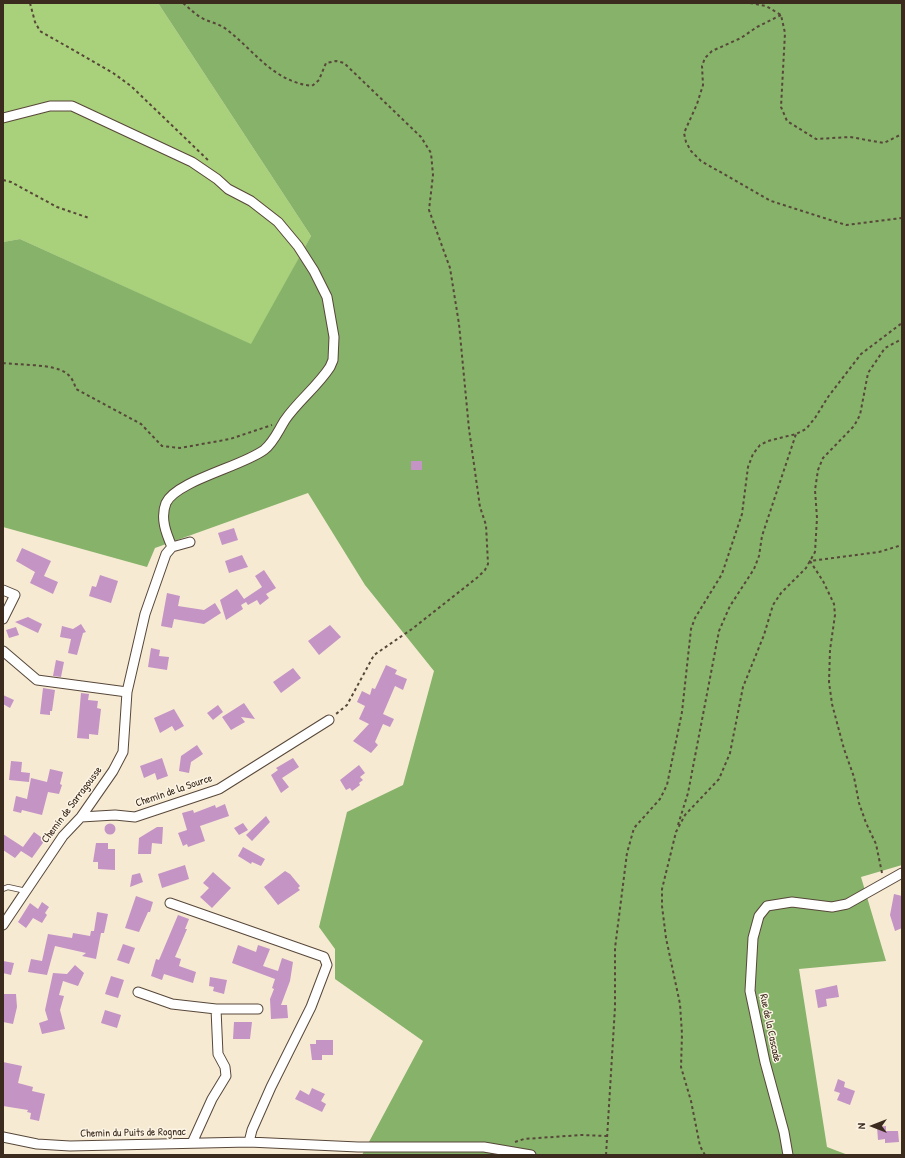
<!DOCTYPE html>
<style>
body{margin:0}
#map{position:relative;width:905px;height:1158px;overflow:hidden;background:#f7ead3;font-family:"Patrick Hand",sans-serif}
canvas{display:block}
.frame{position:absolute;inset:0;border:4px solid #3b2a1e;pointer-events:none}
.north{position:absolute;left:853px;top:1106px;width:40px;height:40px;-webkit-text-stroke:3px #fcf5e5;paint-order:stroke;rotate:270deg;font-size:11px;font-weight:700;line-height:16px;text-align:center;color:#3b2a1e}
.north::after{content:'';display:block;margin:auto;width:14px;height:18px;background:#3b2a1e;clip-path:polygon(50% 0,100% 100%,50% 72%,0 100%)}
</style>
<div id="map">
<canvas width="905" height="1158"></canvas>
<div class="frame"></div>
<div class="north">N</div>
</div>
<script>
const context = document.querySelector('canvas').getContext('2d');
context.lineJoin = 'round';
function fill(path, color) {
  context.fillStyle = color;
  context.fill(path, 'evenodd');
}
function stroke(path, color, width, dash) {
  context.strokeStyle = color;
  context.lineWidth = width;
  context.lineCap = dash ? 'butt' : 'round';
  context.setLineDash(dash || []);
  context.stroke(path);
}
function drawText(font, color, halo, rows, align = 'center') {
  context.font = font + ' "Patrick Hand",sans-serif';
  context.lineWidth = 3;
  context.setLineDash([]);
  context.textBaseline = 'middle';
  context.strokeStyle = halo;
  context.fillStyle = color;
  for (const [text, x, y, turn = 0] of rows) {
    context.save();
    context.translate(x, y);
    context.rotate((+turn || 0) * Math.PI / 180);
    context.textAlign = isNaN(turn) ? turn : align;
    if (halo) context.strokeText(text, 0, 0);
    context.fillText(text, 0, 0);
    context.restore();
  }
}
const green = new Path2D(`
 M3,3H158L311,236L252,345L20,239L3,242Z`);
const forest = new Path2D(`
 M158,3H902V865L861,877L886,961L799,969L827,1147L848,1155H362L423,1041L335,979V949L319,927L347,812L403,785L434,671L365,585L308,493L155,548L147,567L3,527V242L20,239L251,344L311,236Z`);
const building = new Path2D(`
 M411,461H422V470H411Z
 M234,528L238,540L222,545L218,533Z
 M22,548L51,561L44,576L58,582L53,594L30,583L35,572L16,561Z
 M242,555L248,567L229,573L225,561Z
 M264,570L276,588L266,594L269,598L260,605L257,600L248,605L246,602L241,605L243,609L226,620L220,600L237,589L244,599L262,587L255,576Z
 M100,575L118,581L111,603L89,596L92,586L96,587Z
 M167,593L180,596L178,606L204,610L215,603L221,613L204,624L174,619L172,628L161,626Z
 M28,617L42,624L38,633L15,622Z
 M81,624L86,632L83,633L77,655L68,653L71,639L60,637L62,626L73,629Z
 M330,625L341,637L319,655L308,641Z
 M16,627L19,635L9,638L6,630Z
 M151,648L160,650L159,656L169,657L167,670L148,667Z
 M56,660L64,662L61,677L53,676Z
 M386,665L397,670L395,674L407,679L403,690L395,686L383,714L394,719L390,727L383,724L375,742L378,745L371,753L353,741L369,724L359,719L365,706L357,702L362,691L370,695L372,688L375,689Z
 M293,668L301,678L281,693L273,682Z
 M43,688L55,690L52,711H50V715L40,714Z
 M81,693L89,694L88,700L98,701L97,708L101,709L98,735L89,734V739L77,738Z
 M3,695L14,700L10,708L3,704Z
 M244,703L255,719L241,717L245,722L231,730L222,717Z
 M218,705L223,712L213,720L207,713Z
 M174,709L184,726L175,731L172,726L160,733L154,718Z
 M197,745L203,754L191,762L189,773L179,771L181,756Z
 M162,758L168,776L157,780L155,773L144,778L140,766Z
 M293,758L299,767L282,778L289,787L281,793L271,775L278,770L276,768Z
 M11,761L22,762L21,772L30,773L29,782L9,780Z
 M359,765L365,773L360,777L363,780L359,783L360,785L352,791L350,788L346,790L340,780Z
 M50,769L63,772L60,784L62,785L59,794L48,792L42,815L22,810L21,813L13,811L16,796L27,799L31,778L47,782Z
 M225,804L229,816L200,826L205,841L188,847L187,844L183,846L178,833L187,830L182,813L193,810L194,813L215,805L216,808Z
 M266,816L270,822L252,841L246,835Z
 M243,823L248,830L239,835L234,828Z
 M104.5 829a5.5 5.5 0 1 1 11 0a5.5 5.5 0 1 1-11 0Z
 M157,827H163L162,844L152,843L151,854H138L139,838Z
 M34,832L45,840L32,858L21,851L15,858L3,850V834L23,847Z
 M96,843H108V849H115V870L98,869V862H93Z
 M243,847L265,859L261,866L252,862L251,864L238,856Z
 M185,865L189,879L162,888L158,874Z
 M285,871L290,874L300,886L298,888L300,890L278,905L264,887Z
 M213,872L231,888L212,908L200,897L209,888L203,883Z
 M140,873L143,882L130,887L132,875Z
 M894,894L902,896V928L895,931L890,915Z
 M136,896L153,902L150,912H148L139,932L125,928Z
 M42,902L49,907L45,913L47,915L42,923L33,918L26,928L18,922L30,903L38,909Z
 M97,912L108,914L104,933H101L96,959L82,956L86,953L55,946L47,975L28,972L31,959L42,961L48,934L72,938L73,933L90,936L91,931H94Z
 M178,915L189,919L185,929H187L175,957L181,959L179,966L196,972L193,983L164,974L162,980L151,976L156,959L159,960Z
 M123,944L135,948L129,964L117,960Z
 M238,945L256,952L258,945L270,949L263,966L278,971L282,958L293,962L290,981L281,1005H287L288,1018L271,1019L270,999L274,989L272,988L275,979L232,963Z
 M3,961L14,963L11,975L3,973Z
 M75,965L84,973L78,986L63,981L59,995L64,996L60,1010L65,1029L42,1034L39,1023L48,1020L45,1010L53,973L67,974Z
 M111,976L124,980L118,998L105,994Z
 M210,977L227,980L224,994L213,991L214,987L209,986Z
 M837,985L839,997L826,999L827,1006L818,1008L815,990Z
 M3,994H16L17,1007L13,1024L3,1022Z
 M105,1010L121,1015L117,1028L101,1023Z
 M234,1022H252L250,1039H233Z
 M316,1040H333V1055H322V1060H312L310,1044H316Z
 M3,1062L22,1066L18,1083L33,1087L32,1091L45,1094L39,1121L30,1119L31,1113L27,1112L28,1110L3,1106Z
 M838,1079L845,1082L844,1087L855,1091L850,1105L837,1100L840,1093L834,1091Z
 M312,1088L325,1094L321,1101L326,1104L322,1112L295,1099L300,1090L309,1095Z
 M886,1126V1131H898L899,1142L885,1143V1139L878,1140L877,1127Z`);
const path = new Path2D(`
 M30,3L35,22L40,31L113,73L131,86L210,162
 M183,3C189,8 194,13 200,17C208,22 218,23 226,29C255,51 272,81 312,86L319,80L326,63L336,61L344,63L421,137L431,153L433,175L429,210L450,268L459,324L469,429L480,507L486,525L488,564L485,570L478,577L412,629L374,655L347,705L336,714
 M750,3L766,6L781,15L785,33L781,107L787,121L816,139L850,137L884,143L902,134
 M781,15L757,27L741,38L712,51L705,58L702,66L703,85L697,104L684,133L686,142L691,151L701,161L771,201L846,225L902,218
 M3,180L11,182L57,207L89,218
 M3,363C18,365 55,364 66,373C72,377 74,383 76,389L141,424L162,446L180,448L230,439L272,425
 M678,825L688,793L719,631L730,606L754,569L759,556L762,536L796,434
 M882,873L876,844L866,823L859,803L854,777L844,749L832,704L829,682L830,650L835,615L834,604L823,581L810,561L879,552L902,545
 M515,1142L524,1139L581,1135L607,1136
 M606,1155L615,1007V948L627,853L634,828L660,799L667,785L682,712L691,629L695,618L722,574L742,514L748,467L753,454L760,445L768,441L796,434L806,429L815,418L828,397L861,354L902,323
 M705,1155L700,1146L691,1101L681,1067L682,1034L680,1004L666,938L662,906V889L676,832L685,815L719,779L730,753L743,687L764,635L773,605L781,593L806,568L815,552L817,518L815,490L818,470L823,458L854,426L860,415L868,373L885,348L902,339`);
const lane = new Path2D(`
 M3,889L8,887L26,891`);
const street = new Path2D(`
 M3,118L50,106H72L192,162L217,179L228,189L251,201L278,222L298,246L314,271L327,297L334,337L333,360L330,367C317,387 298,401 285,420C278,431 274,442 264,450C243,466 176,481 166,503C160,518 166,533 172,547
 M3,590L15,595L3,619
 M3,651L37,680L127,692
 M81,817L115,815L135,817L219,789L329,720
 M170,903L324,957L327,965L311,1007L271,1087L252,1130L249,1142
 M3,925L63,836L81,817L113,771L123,752L127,692L145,614L166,554L172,547L190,542
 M138,992L172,1004L216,1009H258
 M3,1137L37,1144L70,1146L249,1142L358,1147H484L531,1155
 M192,1143L212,1099L226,1076L225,1067L218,1054L216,1009
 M788,1155L784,1132L765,1062L750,991L753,938L759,916L767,906L792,902L832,907L847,904L902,873`);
const streetNames = [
 ["Chemin de la Source",174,791,-19],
 ["Chemin de Sarragousse",72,805,-53],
 ["Rue de la Cascade",770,1028,78],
 ["Chemin du Puits de Rognac",133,1133,-1]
];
fill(green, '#a9d07a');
fill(forest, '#86b26a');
fill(building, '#c494c5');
stroke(lane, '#574739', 6);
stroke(street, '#574739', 11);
stroke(path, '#574739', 2, [3, 3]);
stroke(lane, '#fff', 4.5);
stroke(street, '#fff', 9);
drawText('11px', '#3b2a1e', '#fcf5e5', streetNames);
</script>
